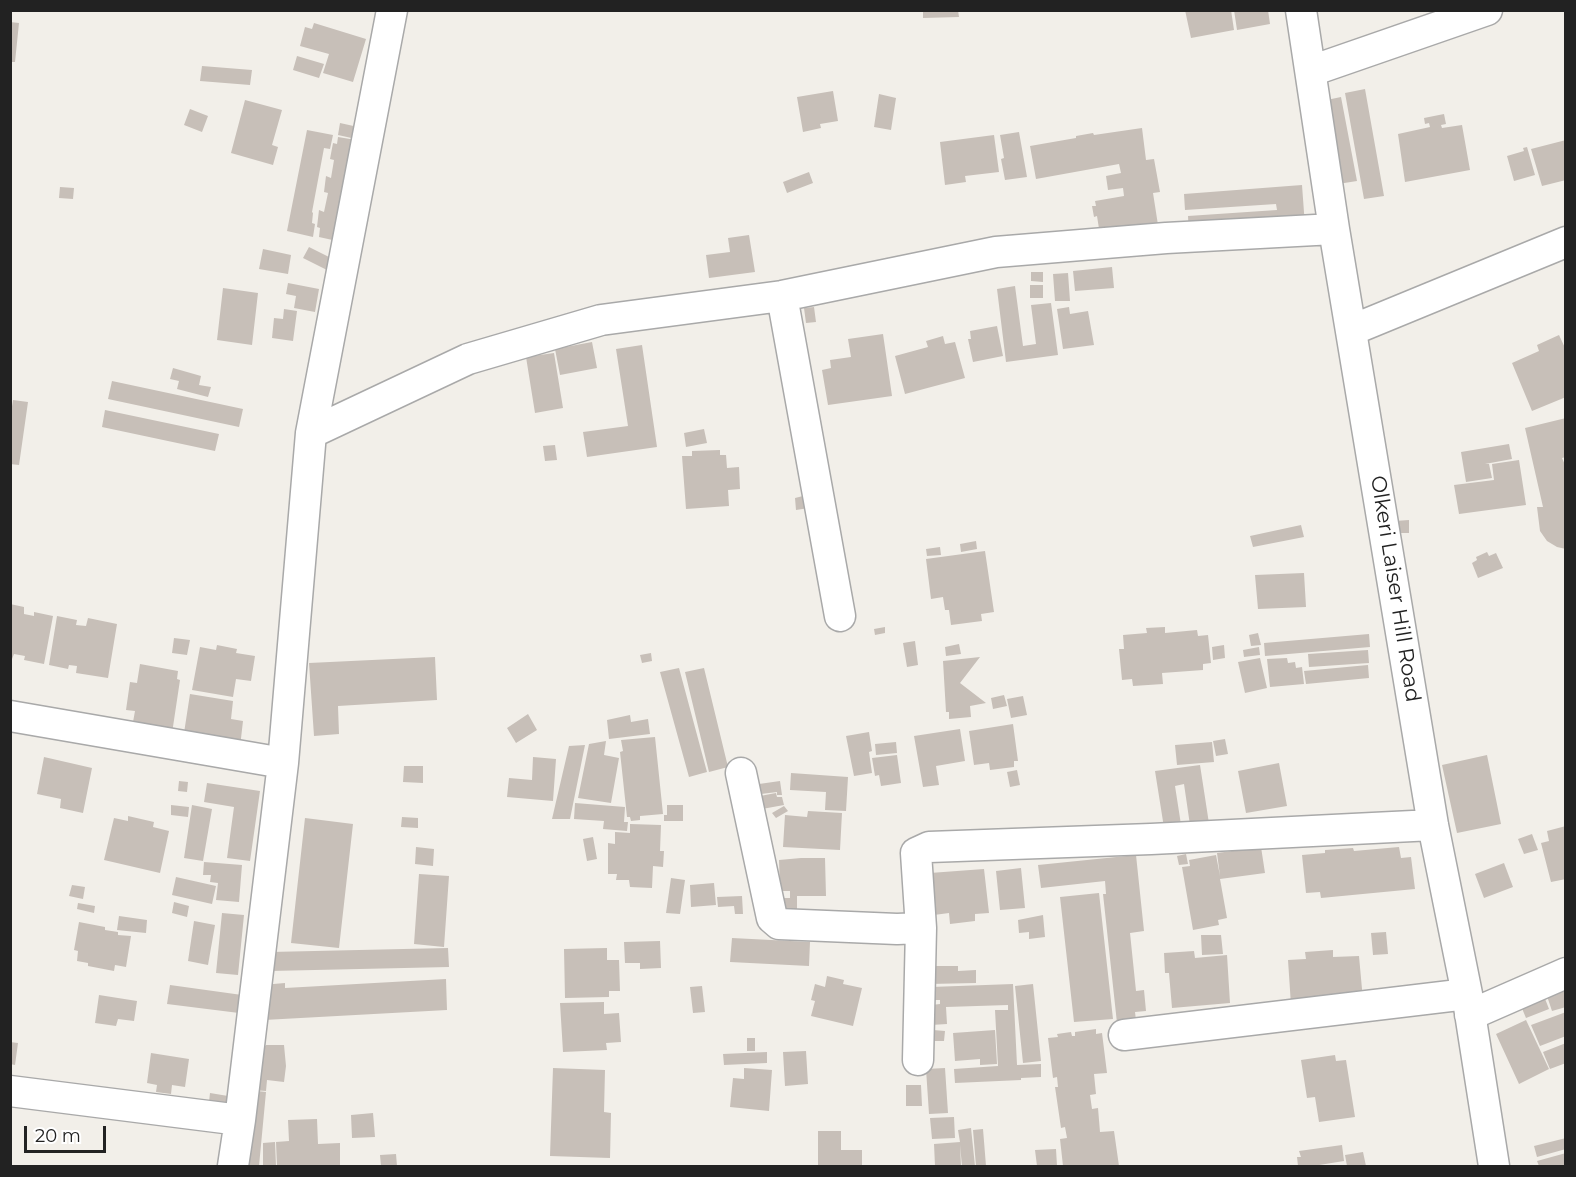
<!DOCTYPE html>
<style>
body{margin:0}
#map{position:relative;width:1576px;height:1177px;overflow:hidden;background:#f2efe9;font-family:Montserrat,sans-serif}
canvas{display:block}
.frame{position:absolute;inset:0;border:12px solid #222;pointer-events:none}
.scale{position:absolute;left:24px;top:1126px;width:82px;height:27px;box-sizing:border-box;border:3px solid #222;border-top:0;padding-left:8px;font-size:18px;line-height:21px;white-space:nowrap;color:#222;-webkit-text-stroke:4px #fff;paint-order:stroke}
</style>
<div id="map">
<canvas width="1576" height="1177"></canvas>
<div class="frame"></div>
<div class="scale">20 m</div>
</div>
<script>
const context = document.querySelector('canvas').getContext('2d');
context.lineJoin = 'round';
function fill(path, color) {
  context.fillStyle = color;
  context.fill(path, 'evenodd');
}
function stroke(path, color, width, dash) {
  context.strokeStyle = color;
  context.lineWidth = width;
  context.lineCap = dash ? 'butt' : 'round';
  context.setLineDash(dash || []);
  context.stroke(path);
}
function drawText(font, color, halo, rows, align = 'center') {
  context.font = font + ' Montserrat,sans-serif';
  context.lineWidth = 4.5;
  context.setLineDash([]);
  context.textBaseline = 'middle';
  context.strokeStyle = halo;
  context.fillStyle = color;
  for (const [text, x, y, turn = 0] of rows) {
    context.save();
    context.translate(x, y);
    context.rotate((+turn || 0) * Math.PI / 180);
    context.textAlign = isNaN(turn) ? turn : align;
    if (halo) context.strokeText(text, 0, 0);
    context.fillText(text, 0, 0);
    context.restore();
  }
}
const building = new Path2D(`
 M923,10H958L959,17L923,18Z
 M1185,10H1231L1234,30L1191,38Z
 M1234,10H1268L1270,24L1237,30Z
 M10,22L19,23L15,62H10Z
 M314,23L366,39L353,82L323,73L329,54L300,46L305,27L312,29Z
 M297,56L324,64L319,78L293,70Z
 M202,66L252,70L250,85L200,81Z
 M1365,89L1384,196L1364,199L1345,93Z
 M833,91L838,121L820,124L821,128L803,132L797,97Z
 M879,94L896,98L891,130L874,127Z
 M1341,97L1357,181L1338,184L1322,101Z
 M245,100L282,110L272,145L278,147L273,165L231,153Z
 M190,109L208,116L202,132L184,125Z
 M1444,114L1446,124L1441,125L1442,128L1462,125L1470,170L1405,182L1398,134L1430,127L1429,123L1425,124L1424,118Z
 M340,123L358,127L356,139L338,135Z
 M1142,128L1146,160L1154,159L1160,192L1153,193L1158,225L1100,235L1097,216L1094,217L1092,206H1096L1095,201L1124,196L1123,188L1108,190L1106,176L1121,173L1119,164L1036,179L1030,146L1076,138V136L1093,133L1094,135Z
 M307,130L333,135L330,149L324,148L312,212L313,213L312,223L315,224L313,237L287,231Z
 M1019,132L1027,177L1005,180L1001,159L1004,158L1000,135Z
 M994,135L999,172L965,176L966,182L945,185L940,142Z
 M338,137L356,140L337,241L319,237L320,228L317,227L319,210L324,212L328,193L324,192L326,176L331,178L334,160L330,159L333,143L337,144Z
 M1566,140V180L1542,186L1531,149Z
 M1527,147L1535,175L1514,181L1507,156L1524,151L1523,148Z
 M809,172L813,183L787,193L783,182Z
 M1302,185L1305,226L1189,234L1188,216L1277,210L1276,204L1185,210L1184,194Z
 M60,187L74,188L73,199L59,198Z
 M749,235L755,272L709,278L706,255L730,252L728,238Z
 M309,247L333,259L327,270L303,258Z
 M263,249L291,255L288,274L259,269Z
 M1112,267L1114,288L1075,291L1073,271Z
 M1031,272H1043V282L1031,281Z
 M1068,273L1070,301H1055L1053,274Z
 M288,283L319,289L315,312L294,308L296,296L286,294Z
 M1030,285H1043V298H1030Z
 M1015,286L1023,346L1036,344L1031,305L1051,303L1058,355L1006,362L997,289Z
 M223,288L258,293L252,345L217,340Z
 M814,307L816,322L806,323L804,308Z
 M1069,307L1070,314L1088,311L1094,345L1063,349L1057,309Z
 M284,309L297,311L293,341L272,338L274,318L283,319Z
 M997,326L1003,356L973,362L968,339H971L970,331Z
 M883,334L892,396L828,405L822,370L831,368L830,360L851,357L848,339Z
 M1559,335L1566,350V397L1532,411L1512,363L1539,351L1537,345Z
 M943,336L945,344L955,342L965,378L905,394L895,356L928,347L926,341Z
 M592,342L597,368L560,375L555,349Z
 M642,345L657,447L587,457L583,432L628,426L616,349Z
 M554,353L563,408L535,413L526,357Z
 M173,368L201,376L199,385L211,387L208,397L177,389L179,381L170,379Z
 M112,381L243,409L239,427L108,399Z
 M13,400L28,402L19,465L10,464V419Z
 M105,410L219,434L215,451L102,427Z
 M1566,418V457L1562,458L1566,467V549L1557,547L1547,541L1540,531L1537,507H1543L1525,428Z
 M704,429L707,443L686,447L684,433Z
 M1509,444L1512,459L1485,464H1489L1492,478L1466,482L1461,452Z
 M555,445L557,460L545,461L543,446Z
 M720,450V455H726L727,468L739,467L740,489L728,490L729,506L686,509L682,456H692V451Z
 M1519,460L1526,505L1459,514L1454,485L1494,480L1492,464Z
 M807,495L809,508L796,510L795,498Z
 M1409,520V533H1396L1395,521Z
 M1301,525L1304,537L1253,547L1250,536Z
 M976,541L977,549L961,552L960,544Z
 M940,547L941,555L927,556L926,549Z
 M985,551L994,612L981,614L982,621L951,625L949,610H945L943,597L931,599L926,559Z
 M1487,552L1489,556L1496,553L1503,568L1478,578L1472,563L1477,560L1476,557Z
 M1304,573L1306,607L1258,609L1255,575Z
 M10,604L24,607V614L34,616V612L53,616L44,664L24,660L25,656L14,654L12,659H10Z
 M57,616L77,620L76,625L86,626L88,618L117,624L108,678L76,673L77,666L69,665L68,669L49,665Z
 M885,627V633L875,635L874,629Z
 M1165,627V633L1197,630L1198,636L1208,635L1211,663L1203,664V670L1162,673L1163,684L1133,686L1132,679L1122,680L1119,649H1124L1123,635L1147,633L1146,628Z
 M1258,633L1261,645L1251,646L1249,635Z
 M1369,634L1370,647L1265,656L1264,643Z
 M174,638L190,640L187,655L172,653Z
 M915,641L918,665L907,667L903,643Z
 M959,644L961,654L946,656L945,647Z
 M217,645L237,649L236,653L255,656L251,681L236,679L233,697L192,690L200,647L216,650Z
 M1224,645L1225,658L1213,660L1212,647Z
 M1259,647L1260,655L1244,657L1243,650Z
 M1368,650L1369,663L1309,667L1308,654Z
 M651,653L652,661L642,663L640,655Z
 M435,657L437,700L338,706L339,734L314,736L309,663Z
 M980,657L960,683L986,703L970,706L971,717L949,719V712H946L943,661Z
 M1260,658L1267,688L1245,693L1238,662Z
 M1287,658L1288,663L1295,662L1296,668L1302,667L1304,684L1270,687L1267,659Z
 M140,664L178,671L177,679L180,680L171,740L131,733L135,711L126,710L130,682L137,683Z
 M1368,665L1369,678L1306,684L1304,671Z
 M679,668L707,772L689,777L660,672Z
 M704,668L728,767L709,772L685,672Z
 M190,694L233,701L231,719L243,721L240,747L184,733Z
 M1004,695L1007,706L993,709L991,698Z
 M1023,696L1027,715L1011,718L1007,699Z
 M528,714L537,730L516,743L507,728Z
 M630,715L631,722L648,719L650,734L609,739L607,720Z
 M1013,724L1018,761H1014V767L990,770L989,763L974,765L969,731Z
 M960,729L965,761L936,766L939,785L923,787L914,736Z
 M869,732L872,751L869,752L872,773L854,776L846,736Z
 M655,737L663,814L640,816V820L631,821L630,817H627L620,752L623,751L621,740Z
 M1225,739L1228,754L1216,756L1213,741Z
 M606,741L604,755L619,758L611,803L578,798L589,744Z
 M896,742L897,753L876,755L875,744Z
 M1212,742L1214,762L1177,765L1175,745Z
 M585,745L570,819H552L569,746Z
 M897,755L901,783L881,786L879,775L875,776L872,758Z
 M1487,755L1501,824L1457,833L1442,765Z
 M44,757L92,768L83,813L60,808L61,799L37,794Z
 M533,757L556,759L553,801L507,797L509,778L532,780Z
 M1279,763L1287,806L1246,813L1238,771Z
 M1200,765L1210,830L1191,832L1184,784L1175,786L1182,831L1165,834L1155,771Z
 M404,766H423V783L403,782Z
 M1017,770L1020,785L1010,787L1007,772Z
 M791,773L848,777L846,811L825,810L826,792L790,790Z
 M179,781L188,782L187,792L178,791Z
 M780,781L782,795H777V792L761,794L759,784Z
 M207,783L260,791L250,861L227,858L234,807L204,802Z
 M776,793L777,797H782L784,805L762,809L760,796Z
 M575,803L625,807L624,822H628L627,831L603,829L604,821L574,819Z
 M171,805L189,807L188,817L171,815Z
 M192,805L212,809L203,861L184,858Z
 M667,805H683V821H664V815H667Z
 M784,806L788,811L776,818L772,813Z
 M808,811L842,813L840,850L783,847L785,815L807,817Z
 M128,816L154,822L153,827L169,831L160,873L104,860L114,818L128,821Z
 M402,817L418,818V828L401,827Z
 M305,818L353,824L339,948L291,943Z
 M630,824L661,825L660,851H664L663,867L653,866L652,888L630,887L629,880H616L617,874H608V843L615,844V832L630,833Z
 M1566,826V879L1551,882L1541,843L1549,841L1547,831Z
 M1532,834L1538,850L1524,854L1518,839Z
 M593,837L597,859L587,861L583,839Z
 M416,847L434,849L433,866L415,864Z
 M1261,847L1265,873L1220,879L1227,918L1218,920L1219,925L1193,930L1182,867L1190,866L1189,860L1216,855L1220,876L1217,853Z
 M1399,847L1401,858L1411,857L1415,889L1321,898L1320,892L1306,893L1302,855L1325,853V850L1353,848L1354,851Z
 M1186,854L1188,864L1179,865L1177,856Z
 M1136,855L1144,931L1130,933L1136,991L1144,990L1146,1011L1135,1012L1136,1020L1117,1023L1103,894H1106L1105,881L1041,888L1038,865Z
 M801,858H825L826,896H797V918H779V898H790V891H780L779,860Z
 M204,862L242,865L239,902L216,900L218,883L210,882L211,875H203Z
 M1504,863L1513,887L1484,898L1475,874Z
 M1021,868L1025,908L1000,910L996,871Z
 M984,869L989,913L975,914V921L950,924L949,913L934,915L930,873Z
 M419,874L449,876L444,947L414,944Z
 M176,877L216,886L212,904L172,895Z
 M671,878L685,880L680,914L666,913Z
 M714,883L716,905L691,907L690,885Z
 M72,885L85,887L83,899L69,896Z
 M1099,893L1113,1019L1074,1022L1060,897Z
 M742,896L743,914H735L734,906L718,907L717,897Z
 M174,902L189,906L187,917L172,913Z
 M78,903L95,906L94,913L77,909Z
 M222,913L244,915L238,975L216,973Z
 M1043,915L1045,937L1029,939V932L1019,933L1018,920Z
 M119,916L147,920L146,933L117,930Z
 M194,921L215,925L208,965L188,961Z
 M79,922L105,927V930L118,932V935L131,936L126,967L115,965L114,971L88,966V963L77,961L78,951L74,950Z
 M1386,932L1388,954L1373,955L1371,933Z
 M1201,935H1221L1223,954L1202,955Z
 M732,938L810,942L809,966L730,962Z
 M660,941L661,968L640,969V963H625L624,942Z
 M448,948L449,967L270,971V952Z
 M607,948V960H619L620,991H609V997L565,998L564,949Z
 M1333,950V957L1359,956L1363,1000L1291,1005L1288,960L1306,959L1305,952Z
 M1194,951L1195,958L1227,955L1230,1003L1172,1008L1169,973H1165L1164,953Z
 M929,966H958V971L976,970V983L929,984Z
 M827,976L844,980L843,984L862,988L853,1026L811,1016L815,1001L811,1000L815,984L825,987Z
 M446,979L447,1010L264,1020L262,985L285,983V988Z
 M1013,984L1017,1065L1041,1064V1077L1021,1078V1080L955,1083L954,1069L998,1066L995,1010H1008V1005L946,1007L947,1024L931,1025V1005L940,1004V1000H932L931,987Z
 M1033,984L1041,1061L1023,1063L1015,986Z
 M170,985L242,995L239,1013L167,1004Z
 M702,986L705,1012L693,1013L690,987Z
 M1566,989V1007L1552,1011L1547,996Z
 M99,995L137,1001L134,1021L118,1019L116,1026L95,1023Z
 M1544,996L1549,1009L1526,1018L1521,1006Z
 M604,1002V1014L619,1013L621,1042L606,1043L607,1050L563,1052L560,1003Z
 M1566,1012V1036L1540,1046L1531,1025Z
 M1526,1020L1549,1069L1519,1084L1496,1034Z
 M1096,1029V1034L1102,1033L1107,1073L1094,1074L1096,1094L1090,1095L1092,1109L1098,1108L1100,1132L1114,1131L1119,1166H1063L1060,1139L1067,1138L1065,1127L1061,1128L1055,1087H1058L1057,1077L1053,1078L1048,1038L1058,1037L1057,1034L1071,1032L1072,1036H1075V1032Z
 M933,1030L945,1031L944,1041H933Z
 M995,1030L997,1064L980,1065V1059L955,1061L953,1033Z
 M747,1038H755V1051H747Z
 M10,1042L18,1043L15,1065L10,1064Z
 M1566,1043V1063L1550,1069L1543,1052Z
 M266,1045H284L286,1066L284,1082L267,1080L266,1091L253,1090L257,1056Z
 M806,1051L808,1084L785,1086L783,1052Z
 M767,1052V1063L724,1065L723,1054Z
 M151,1053L189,1059L185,1087L172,1085L171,1094L156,1092L157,1085L147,1083Z
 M1335,1055L1336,1061L1346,1060L1355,1117L1319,1122L1315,1097L1307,1098L1301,1060Z
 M553,1068L605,1070L604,1112L611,1113L610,1158L550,1156Z
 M744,1068L772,1070L769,1111L730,1107L733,1078L744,1079Z
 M945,1068L948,1113L929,1114L926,1069Z
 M906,1085H921L922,1106H906Z
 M248,1090L266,1092L259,1166H245Z
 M210,1093L228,1096L226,1114L208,1111Z
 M373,1113L375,1137L352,1138L351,1115Z
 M954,1117L955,1138L932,1139L930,1118Z
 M317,1119L318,1144L340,1143V1166H277L276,1142L289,1141L288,1120Z
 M971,1128L975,1166H962L960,1145L961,1166H935L934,1144L960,1142L958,1130Z
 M983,1129L986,1166H976L973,1130Z
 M818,1131H841V1150H862V1166H818Z
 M1566,1138V1149L1537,1157L1534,1146Z
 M275,1142L276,1166H263V1143Z
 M1342,1145L1344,1161L1313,1166H1298L1297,1157H1301L1299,1151Z
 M1056,1149L1057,1166H1037L1035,1150Z
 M1363,1152L1366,1166H1347L1345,1155Z
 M1566,1153V1165L1539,1166L1537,1161Z
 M396,1154L397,1166H381L380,1155Z`);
const street = new Path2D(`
 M1301,10L1334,229L1433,825L1467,994L1494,1166
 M1311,71L1487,10
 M782,296L840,616
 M1352,330L1566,242
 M311,433L468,359L601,320L782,296L996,252L1166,238L1334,229
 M10,716L283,763
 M741,773L772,918L779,924L897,929L921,928L916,853L929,847L1151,839L1433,825
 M1470,1015L1566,973
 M1124,1035L1467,994
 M918,1060L921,928
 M10,1091L240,1120
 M233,1166L240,1120L283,763L311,433L392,10`);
const streetNames = [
 ["Olkeri Laiser Hill Road",1395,589,81]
];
fill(building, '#c7bfb8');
stroke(street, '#a9a9a9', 33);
stroke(street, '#fff', 30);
drawText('21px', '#222', '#fff', streetNames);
</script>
